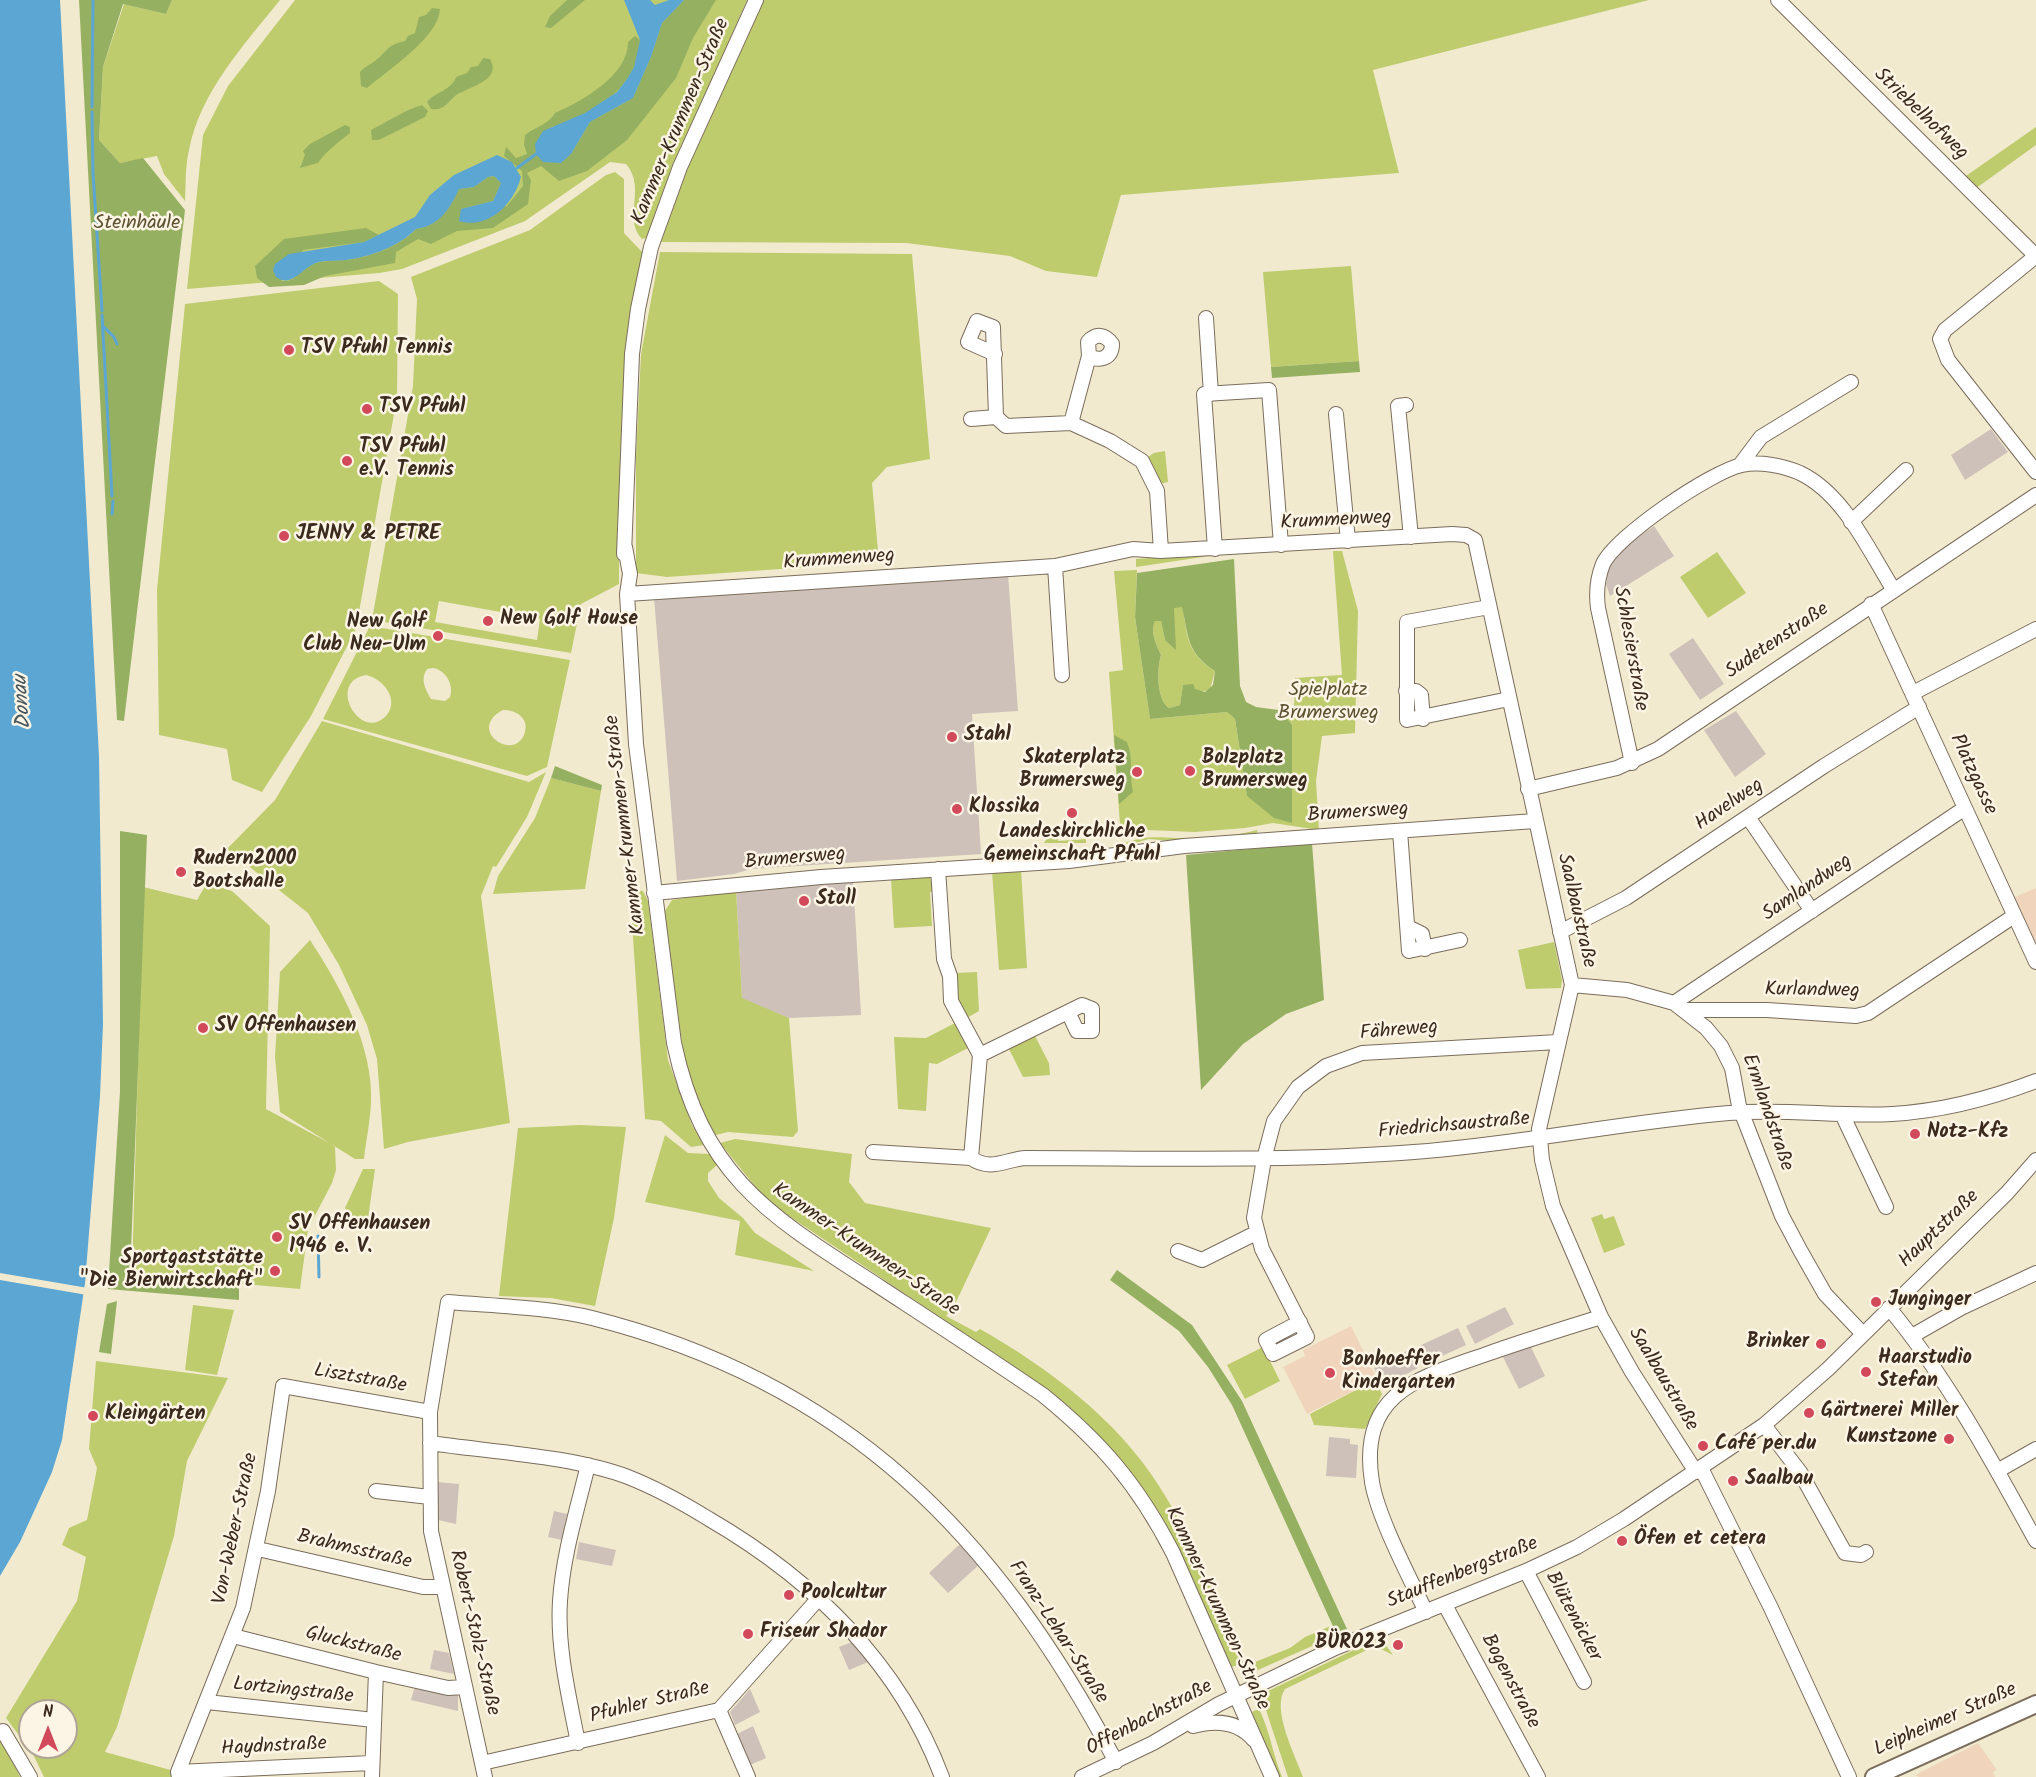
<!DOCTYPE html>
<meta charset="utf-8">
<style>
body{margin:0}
#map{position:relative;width:2036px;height:1777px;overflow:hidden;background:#f1eacf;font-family:Kalam,sans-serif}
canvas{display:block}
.north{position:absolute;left:18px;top:1699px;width:60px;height:60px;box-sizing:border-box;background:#fcf5e5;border:2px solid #afa495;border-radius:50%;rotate:0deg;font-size:16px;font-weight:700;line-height:24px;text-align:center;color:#3b2a1e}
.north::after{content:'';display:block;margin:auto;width:21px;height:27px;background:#d1495b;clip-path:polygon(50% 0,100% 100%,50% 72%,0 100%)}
</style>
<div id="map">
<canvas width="2036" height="1777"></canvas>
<div class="north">N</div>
</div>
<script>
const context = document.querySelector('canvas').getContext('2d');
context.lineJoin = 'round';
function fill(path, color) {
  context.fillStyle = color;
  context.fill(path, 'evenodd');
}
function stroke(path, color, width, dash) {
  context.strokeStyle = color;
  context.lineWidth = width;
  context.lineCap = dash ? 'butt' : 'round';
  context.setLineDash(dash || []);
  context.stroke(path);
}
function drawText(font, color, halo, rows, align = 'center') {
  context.font = font + ' Kalam,sans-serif';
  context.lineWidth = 5;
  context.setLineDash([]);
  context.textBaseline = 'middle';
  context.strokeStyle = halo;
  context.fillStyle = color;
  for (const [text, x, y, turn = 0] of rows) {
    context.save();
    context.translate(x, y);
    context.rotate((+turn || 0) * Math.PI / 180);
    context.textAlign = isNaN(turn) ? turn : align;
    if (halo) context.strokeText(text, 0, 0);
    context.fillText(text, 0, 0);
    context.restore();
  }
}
const built = new Path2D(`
 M2036,888V948L2015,897Z
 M1351,1326L1377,1379L1307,1414L1283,1367L1305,1356L1303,1350Z
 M1978,1743L1997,1770L1993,1772L1995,1777H1919L1915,1775Z`);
const industrial = new Path2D(`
 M1991,429L2008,452L1965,480L1951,455Z
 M1654,526L1674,556L1610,596L1606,584L1608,570L1618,550Z
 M1008,574L1018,711L972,714L981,854L751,869L734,874L677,881L654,597Z
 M1693,638L1724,684L1700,700L1669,654Z
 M1736,711L1766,754L1735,777L1704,730Z
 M853,880L861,1015L789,1018L742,999L736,890Z
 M1505,1307L1514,1324L1475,1344L1466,1326Z
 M1458,1328L1466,1345L1427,1363L1419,1346Z
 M1530,1345L1545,1376L1519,1389L1502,1355Z
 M1408,1350L1418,1368L1383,1386L1374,1368Z
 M1329,1437L1350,1439V1444L1358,1445L1356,1478L1326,1476Z
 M437,1482L459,1484L456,1524L438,1520Z
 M554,1511L567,1514L562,1540L548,1537Z
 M579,1542L616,1550L612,1566L576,1559Z
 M961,1543L980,1564L948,1593L929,1573Z
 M852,1642L868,1662L849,1670L839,1647Z
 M434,1650L449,1653L454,1674L430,1669Z
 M415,1686L458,1695V1711L411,1700Z
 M750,1689L760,1712L735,1725L730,1712Z
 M753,1726L766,1758L750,1765L737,1734Z`);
const green = new Path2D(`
 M172,0H280C244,45 200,92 189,150C185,167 186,184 185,201L164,174L157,156L120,163L99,140L103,67L124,4L166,14Z
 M295,0H747L673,169L647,238L642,239C622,218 647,188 626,164L610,162L525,221L402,269L379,273L187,289L203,135L228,86Z
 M763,0H1649L1373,70L1399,173L1121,195L1097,277L1046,271L1010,256L906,243L661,242L686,172Z
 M2036,127V145L1975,189L1963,178Z
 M615,172L624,179V233L643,253C618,362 620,473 619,584L581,604L571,653L372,620L413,386L417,299L411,277L530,230L606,175ZM439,601L540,619L537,640L435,622Z
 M660,252L912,254L930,459L887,467L872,483L879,562L667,577L636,573V457L641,354Z
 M1351,266L1359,361L1271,367L1263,272Z
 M379,281L398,294L397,397L356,629L311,716L262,792L232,780L227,749L159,735L157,590L185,304Z
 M1165,451L1168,482L1159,484L1145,459L1154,453Z
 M1333,551H1342L1358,611L1355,733L1322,736L1316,781L1319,830L1273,823L1245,828L1195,832L1147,830L1121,838L1109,672L1123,670L1114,571L1137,570L1135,617L1150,719L1227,712L1235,719L1247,796L1292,823V725L1287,718L1294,712L1295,678L1342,675Z
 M1717,552L1746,593L1708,618L1680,577Z
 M1209,554V556L1136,567V559Z
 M1174,607H1183C1187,637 1187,653 1215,671L1210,690L1200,692L1183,686L1180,705L1169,708C1156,699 1157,668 1161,655C1156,644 1150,633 1155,621H1161L1165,640Z
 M370,626L570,660L547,767L527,776L323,719ZM433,668C446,670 454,685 450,697L445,701L431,699C425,689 420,679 427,669ZM366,675C384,679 401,701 385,717C360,741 326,682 366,675ZM503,710C515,710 529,717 525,732C516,764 465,730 503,710Z
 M322,721L529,782L546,772L527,817L496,867L493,866L481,896L510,1123L408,1142L384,1149L377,1059L367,1025L339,965L308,913L227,849L275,800Z
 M551,778L601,791L585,889L493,894L498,876L535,818Z
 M1257,830L1258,837L1183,842L1149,839L1128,845L1125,843C1143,836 1156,837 1176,838C1202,838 1233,837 1257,830Z
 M1057,833L1058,841L1086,839V843H1044L1049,835Z
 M1021,869L1027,968L999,970L992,871Z
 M928,876L934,883L935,891L930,892L932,926L894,928L891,878Z
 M207,883L232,891L270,926L266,1109L335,1146L336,1170L332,1183L308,1229L300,1289L132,1274L143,887L197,900Z
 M638,890L643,891L648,901L668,1060L692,1125L704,1145L691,1147L661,1121L645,1119L630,892Z
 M736,890L742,998L789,1018L798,1131L793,1137L728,1132L712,1136L686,1070L663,914L672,900Z
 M310,940C340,986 374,1046 371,1103C370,1122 366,1141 364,1159H355L280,1112L275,1057L280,972Z
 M1554,942L1562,980L1561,988L1526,989L1518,950Z
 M977,972L979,1011L965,1019L955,1002L957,973Z
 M955,1023L968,1048L937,1064L929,1063L926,1111L898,1109L894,1037L926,1038Z
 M1035,1036L1049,1063L1050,1075L1023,1077L1009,1049Z
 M579,1125L626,1127L614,1218L595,1306L551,1298L499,1296L518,1128Z
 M665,1135L688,1153L709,1154L717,1165L708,1173V1181L719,1198L743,1218L755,1233L814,1271L735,1255L740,1221L645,1202Z
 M735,1139L852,1154L849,1182L865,1203L991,1228L956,1302L946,1316L976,1332L980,1329C1047,1367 1117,1419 1159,1486C1195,1542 1218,1606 1245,1666L1290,1648L1305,1637L1333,1625L1337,1635L1251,1673L1244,1674L1237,1665L1232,1667C1199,1596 1170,1518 1119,1458C1089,1423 1054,1394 1016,1368L783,1212L758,1190L720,1143Z
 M363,1169H375L367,1226L355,1223L345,1208Z
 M1602,1214L1604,1219L1614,1216L1625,1245L1604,1253L1591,1218Z
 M193,1305L234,1310L217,1375L185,1370Z
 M1263,1347L1280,1381L1245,1399L1227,1365Z
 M96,1361L228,1378L187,1461L174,1536L117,1727L105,1752L174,1771L172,1777H44L33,1754L6,1718L77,1601L86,1557L62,1545L69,1528L87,1520L97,1468L89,1449ZM30,1711H66V1747H30Z
 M1375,1380L1382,1394L1365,1429L1314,1425L1310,1414Z
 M1382,1640L1393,1655L1383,1650L1369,1649L1285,1689C1271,1709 1295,1755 1303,1777H1288L1263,1701L1266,1692L1364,1645Z
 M1256,1710L1260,1711C1270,1732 1273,1755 1282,1777H1279L1252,1712Z
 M0,1736L20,1777H0Z`);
const forest = new Path2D(`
 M79,0H172L166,14L123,4L103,67L99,140L120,163L143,158L185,210L124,721L117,720Z
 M567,0H585L551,28L545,27L550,16Z
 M684,0H716L693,38L676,78L627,140L587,171L559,181L541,166L527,173L531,180L528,204L493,228L457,231L431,244L418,239L396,252L395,263L325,276L304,285L269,287L257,278L255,266L284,239L366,228L379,235L364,242L303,250L281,281C300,281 295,272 308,266C320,260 333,261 345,260C369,258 401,246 416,229C439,226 450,208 459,189L474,187L488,177L494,176L501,183L493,201L461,209L507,206L523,186L522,171L504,156L506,147L516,158L527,154L524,145L525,135C535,127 549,124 555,113C582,101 628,76 628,42L635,36L640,40C638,49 637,59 634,67C621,97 581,121 551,127L571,154L590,122L633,98L651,57L662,23Z
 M432,8L440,9C439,37 388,70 367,88L361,86L360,72C365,66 370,65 376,60C389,50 385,46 405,41L408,36L415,33L419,17L426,15Z
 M483,58L490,59C503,81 467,87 455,96C447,103 444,111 431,109L427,102C435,92 452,90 456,77L467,73L471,67L478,66Z
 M422,105L428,111L425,117L379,140H372L371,130C385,123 407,109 422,105Z
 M345,125L350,127V133C340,141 325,152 318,163L300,168L305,155L303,151L310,144Z
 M1359,361L1360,372L1272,378L1271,367Z
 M1234,559L1240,686L1246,702L1256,707L1286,711L1290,714L1287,718L1292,725V823L1274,818L1247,796L1235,719L1227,712L1150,719L1135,617L1137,573ZM1182,607C1189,637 1186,652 1215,671L1213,685L1205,692L1195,689L1193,684L1183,685L1180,705L1169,708C1156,699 1157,668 1161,655C1156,644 1150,633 1155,621H1161L1165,640L1176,650L1174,608Z
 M1114,735L1127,742C1134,759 1129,775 1133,792L1119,804Z
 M555,766L602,785L601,791L551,778Z
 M120,831L147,835L130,1276L239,1285V1300L108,1289L120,1091Z
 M1312,843L1324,1000L1286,1014L1243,1044L1201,1090L1186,855Z
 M1117,1270L1192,1325L1242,1401L1347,1629L1337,1635L1232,1405L1208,1367L1179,1331L1110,1280Z
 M117,1301L111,1354L99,1352L107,1304Z`);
const water = new Path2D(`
 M0,0H60L99,757L103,1024L100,1096L85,1283L62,1440L52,1472L20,1542L0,1576Z
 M624,0H650L655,5L669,0H684L662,23L651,57L633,98L590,122L571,154L561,163L543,162L536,154L535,144L543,131L585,113L617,92L627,79L634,67L640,40Z
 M497,155L512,162L521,177C514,204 488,230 459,221L461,209L493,201L501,183L494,176L488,177L474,187L459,189C450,209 439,226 416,229C400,246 370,257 346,260C337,261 328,260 319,262C302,266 293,289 276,277L273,270L275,264L289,254L364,242L415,217L430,195L454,175Z`);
const pier = new Path2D(`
 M0,1273L88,1288L87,1295L0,1280Z`);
const stream = new Path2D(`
 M92,107L93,0
 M92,112L93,173L102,311
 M517,168L536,154
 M102,315L112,496
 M104,327L114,337L117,344
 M112,514L113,501
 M318,1236L319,1277`);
const minor = new Path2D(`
 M1778,0L2036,256
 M2036,256L1945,330L1940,339L1948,360L2036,472
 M1206,318L1211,394
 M995,354L968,342L977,321L993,327L996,417L1006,426L1071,423L1110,441L1142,461L1157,491L1161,551
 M1406,405L1398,406L1411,537
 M1336,414L1348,541
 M971,419L996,417
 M1071,423L1089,356L1088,342C1096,333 1105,334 1112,344C1112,358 1100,362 1089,356
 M1740,465L1761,437L1851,382
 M1851,522L1906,470
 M625,547L630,574L627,594L636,744L674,1043C703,1179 772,1217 880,1287C935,1323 989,1358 1043,1395C1102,1443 1138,1485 1173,1553L1272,1777
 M1215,549L1204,394L1269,390L1281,545
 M624,554L632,354L638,309L651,247L680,167L756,0
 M1055,566L1062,675
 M627,594L1055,566L1133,549L1161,551L1452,534L1466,535L1475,540L1572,985L1539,1129L1542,1160L1553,1206L1601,1317L1632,1372L1696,1472
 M1871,604L2036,962
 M1489,607L1407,622V720L1509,699
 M1406,691H1416L1421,695L1423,719
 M1913,693L2036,629
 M1632,763L1598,608C1596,593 1597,579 1603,564C1616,536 1712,471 1742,465C1760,461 1784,466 1800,473C1844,494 1868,549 1893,589
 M1528,789L1617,768L1658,749L2036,495
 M1748,817L1812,911
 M1400,831L1409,951L1460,940
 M938,869L944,959L950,976L951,1001L980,1055L971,1158
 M654,893L821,877L1069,861L1184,846L1535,821
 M1408,927L1422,934L1425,949
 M1560,932L1626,898L1824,766L1919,707
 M1572,985L1627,990L1674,1003L1706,1028L1721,1046L1732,1068L1739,1106L1782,1216L1800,1250L1825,1294L1863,1334
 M1674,1003L1965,808
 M1687,1010H1767L1856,1016L1868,1013L2014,916
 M980,1055L1082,1005L1092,1009V1031H1077L1068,1012
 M1842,1114L1886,1207
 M873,1152L971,1158C991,1172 1006,1159 1026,1158C1155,1158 1285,1162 1414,1152C1520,1144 1623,1122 1729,1113C1783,1108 1838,1117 1892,1114C1943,1111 1989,1099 2036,1081
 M1178,1251L1202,1260L1256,1233
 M1889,1308C1948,1379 1992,1461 2036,1541
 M1300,1322L1266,1340L1273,1354L1307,1337L1262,1249L1254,1218L1264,1159L1274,1121L1298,1087L1326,1066L1362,1053L1558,1042
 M1912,1336L1961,1308L2036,1273
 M1764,1425L1800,1472L1845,1553L1861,1555L1866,1552
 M430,1443C491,1452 572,1456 628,1477C656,1488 683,1503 709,1519C812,1579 899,1663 942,1777
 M1701,1468L1771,1608L1849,1777
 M1999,1470L2036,1449
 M376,1491L430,1497
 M258,1549L423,1587H442
 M1526,1571L1584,1682
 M1445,1605L1538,1777
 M1426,1612C1410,1578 1378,1518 1372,1482C1358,1394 1417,1378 1484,1355C1523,1341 1562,1329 1601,1317
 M233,1636L376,1672L448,1688L465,1687
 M207,1702L374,1720
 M719,1710L748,1777
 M1193,1726C1215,1720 1238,1721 1254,1740
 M3,1731L30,1777
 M578,1743C569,1696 557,1649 560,1601C563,1555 577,1510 588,1465
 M482,1763L719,1710L819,1598
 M178,1772L371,1763
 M179,1777L178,1772L243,1608L268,1491L283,1386L430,1412
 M372,1777L376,1672
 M485,1777L431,1531L430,1412L448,1302C494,1306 547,1307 592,1318C847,1382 996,1535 1116,1762
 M1082,1777L1153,1743L1219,1704L1335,1648L1526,1571L1577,1547L1624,1519L1764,1425L1828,1369L2007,1193L2036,1160`);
const major = new Path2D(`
 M1874,1777L2036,1704`);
const markers = [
 [289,350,6,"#d1495b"],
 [367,409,6,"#d1495b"],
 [347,461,6,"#d1495b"],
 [284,536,6,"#d1495b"],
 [488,621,6,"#d1495b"],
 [438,636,6,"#d1495b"],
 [952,737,6,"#d1495b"],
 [1190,771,6,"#d1495b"],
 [1137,772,6,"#d1495b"],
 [957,809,6,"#d1495b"],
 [1072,813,6,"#d1495b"],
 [181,872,6,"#d1495b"],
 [804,901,6,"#d1495b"],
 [203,1028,6,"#d1495b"],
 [1915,1134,6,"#d1495b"],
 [277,1237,6,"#d1495b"],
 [275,1271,6,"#d1495b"],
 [1876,1302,6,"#d1495b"],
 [1821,1344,6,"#d1495b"],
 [1866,1372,6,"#d1495b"],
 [1330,1373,6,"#d1495b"],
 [1809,1413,6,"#d1495b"],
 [93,1416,6,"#d1495b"],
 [1949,1439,6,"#d1495b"],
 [1703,1446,6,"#d1495b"],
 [1733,1481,6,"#d1495b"],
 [1622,1541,6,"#d1495b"],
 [789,1595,6,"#d1495b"],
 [748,1634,6,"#d1495b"],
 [1398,1645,6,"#d1495b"]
];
const streetNames = [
 ["Striebelhofweg",1920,115,44],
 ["Kammer-Krummen-Straße",682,122,-67],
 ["Krummenweg",1336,522,-3],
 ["Krummenweg",839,561,-4],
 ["Sudetenstraße",1778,642,-34],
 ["Schlesierstraße",1629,649,80],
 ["Platzgasse",1972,775,65],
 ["Havelweg",1730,806,-34],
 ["Brumersweg",1358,814,-4],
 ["Kammer-Krummen-Straße",627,825,-97],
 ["Brumersweg",795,860,-5],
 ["Samlandweg",1808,889,-34],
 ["Saalbaustraße",1575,911,77],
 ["Kurlandweg",1812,992,1],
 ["Fähreweg",1399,1032,-5],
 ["Ermlandstraße",1766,1113,71],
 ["Friedrichsaustraße",1454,1127,-5],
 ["Hauptstraße",1940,1230,-44],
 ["Kammer-Krummen-Straße",865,1251,34],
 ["Lisztstraße",360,1380,10],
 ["Saalbaustraße",1662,1380,59],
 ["Von-Weber-Straße",237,1529,-78],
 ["Brahmsstraße",354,1551,13],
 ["Stauffenbergstraße",1463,1574,-22],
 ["Kammer-Krummen-Straße",1216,1609,65],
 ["Blütenäcker",1572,1617,62],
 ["Robert-Stolz-Straße",473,1633,77],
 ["Franz-Lehar-Straße",1057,1633,57],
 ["Gluckstraße",353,1646,14],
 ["Bogenstraße",1509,1682,62],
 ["Lortzingstraße",293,1692,6],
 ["Pfuhler Straße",650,1704,-14],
 ["Offenbachstraße",1150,1719,-28],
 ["Leipheimer Straße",1946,1721,-24],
 ["Haydnstraße",274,1748,-3]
];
const parkNames = [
 ["Steinhäule",137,225],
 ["Spielplatz",1328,692],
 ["Brumersweg",1328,715]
];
const poiNames = [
 ["TSV Pfuhl Tennis",301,350],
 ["TSV Pfuhl",379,409],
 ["TSV Pfuhl",359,449],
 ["e.V. Tennis",359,472],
 ["JENNY & PETRE",296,536],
 ["New Golf House",500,621],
 ["New Golf",426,624,"right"],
 ["Club Neu-Ulm",426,647,"right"],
 ["Stahl",964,737],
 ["Skaterplatz",1125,760,"right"],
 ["Brumersweg",1125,783,"right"],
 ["Bolzplatz",1202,760],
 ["Brumersweg",1202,783],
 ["Klossika",969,809],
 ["Landeskirchliche",1072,834,"center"],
 ["Gemeinschaft Pfuhl",1072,857,"center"],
 ["Rudern2000",193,861],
 ["Bootshalle",193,884],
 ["Stoll",816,901],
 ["SV Offenhausen",215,1028],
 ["Notz-Kfz",1927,1134],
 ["SV Offenhausen",289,1226],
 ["1946 e. V.",289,1249],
 ["Sportgaststätte",263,1260,"right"],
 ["\"Die Bierwirtschaft\"",263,1283,"right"],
 ["Junginger",1888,1302],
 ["Brinker",1809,1344,"right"],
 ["Haarstudio",1878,1360],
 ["Stefan",1878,1383],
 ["Bonhoeffer",1342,1362],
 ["Kindergarten",1342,1385],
 ["Gärtnerei Miller",1821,1413],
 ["Kleingärten",105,1416],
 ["Kunstzone",1937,1439,"right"],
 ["Café per.du",1715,1446],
 ["Saalbau",1745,1481],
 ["Öfen et cetera",1634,1541],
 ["Poolcultur",801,1595],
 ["Friseur Shador",760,1634],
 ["BÜRO23",1386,1645,"right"]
];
const waterNames = [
 ["Donau",24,702,-94]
];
fill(built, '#f0d5bc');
fill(industrial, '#cec1b9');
fill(green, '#becc6e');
fill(forest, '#96b061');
fill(water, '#5ca6d3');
fill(pier, '#f1eacf');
stroke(stream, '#5ca6d3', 3);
stroke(minor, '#7b6d5c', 16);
stroke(major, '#7b6d5c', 20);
stroke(minor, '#fff', 14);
stroke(major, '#fff', 16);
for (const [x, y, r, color] of markers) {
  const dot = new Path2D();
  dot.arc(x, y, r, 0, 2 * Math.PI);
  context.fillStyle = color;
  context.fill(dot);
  stroke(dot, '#fcf5e5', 2);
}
drawText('20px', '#3b2a1e', '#fcf5e5', streetNames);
drawText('20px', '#5c5232', '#fcf5e5', parkNames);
drawText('bold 20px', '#3b2a1e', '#fcf5e5', poiNames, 'left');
drawText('italic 21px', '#47555d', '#fcf5e5', waterNames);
</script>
